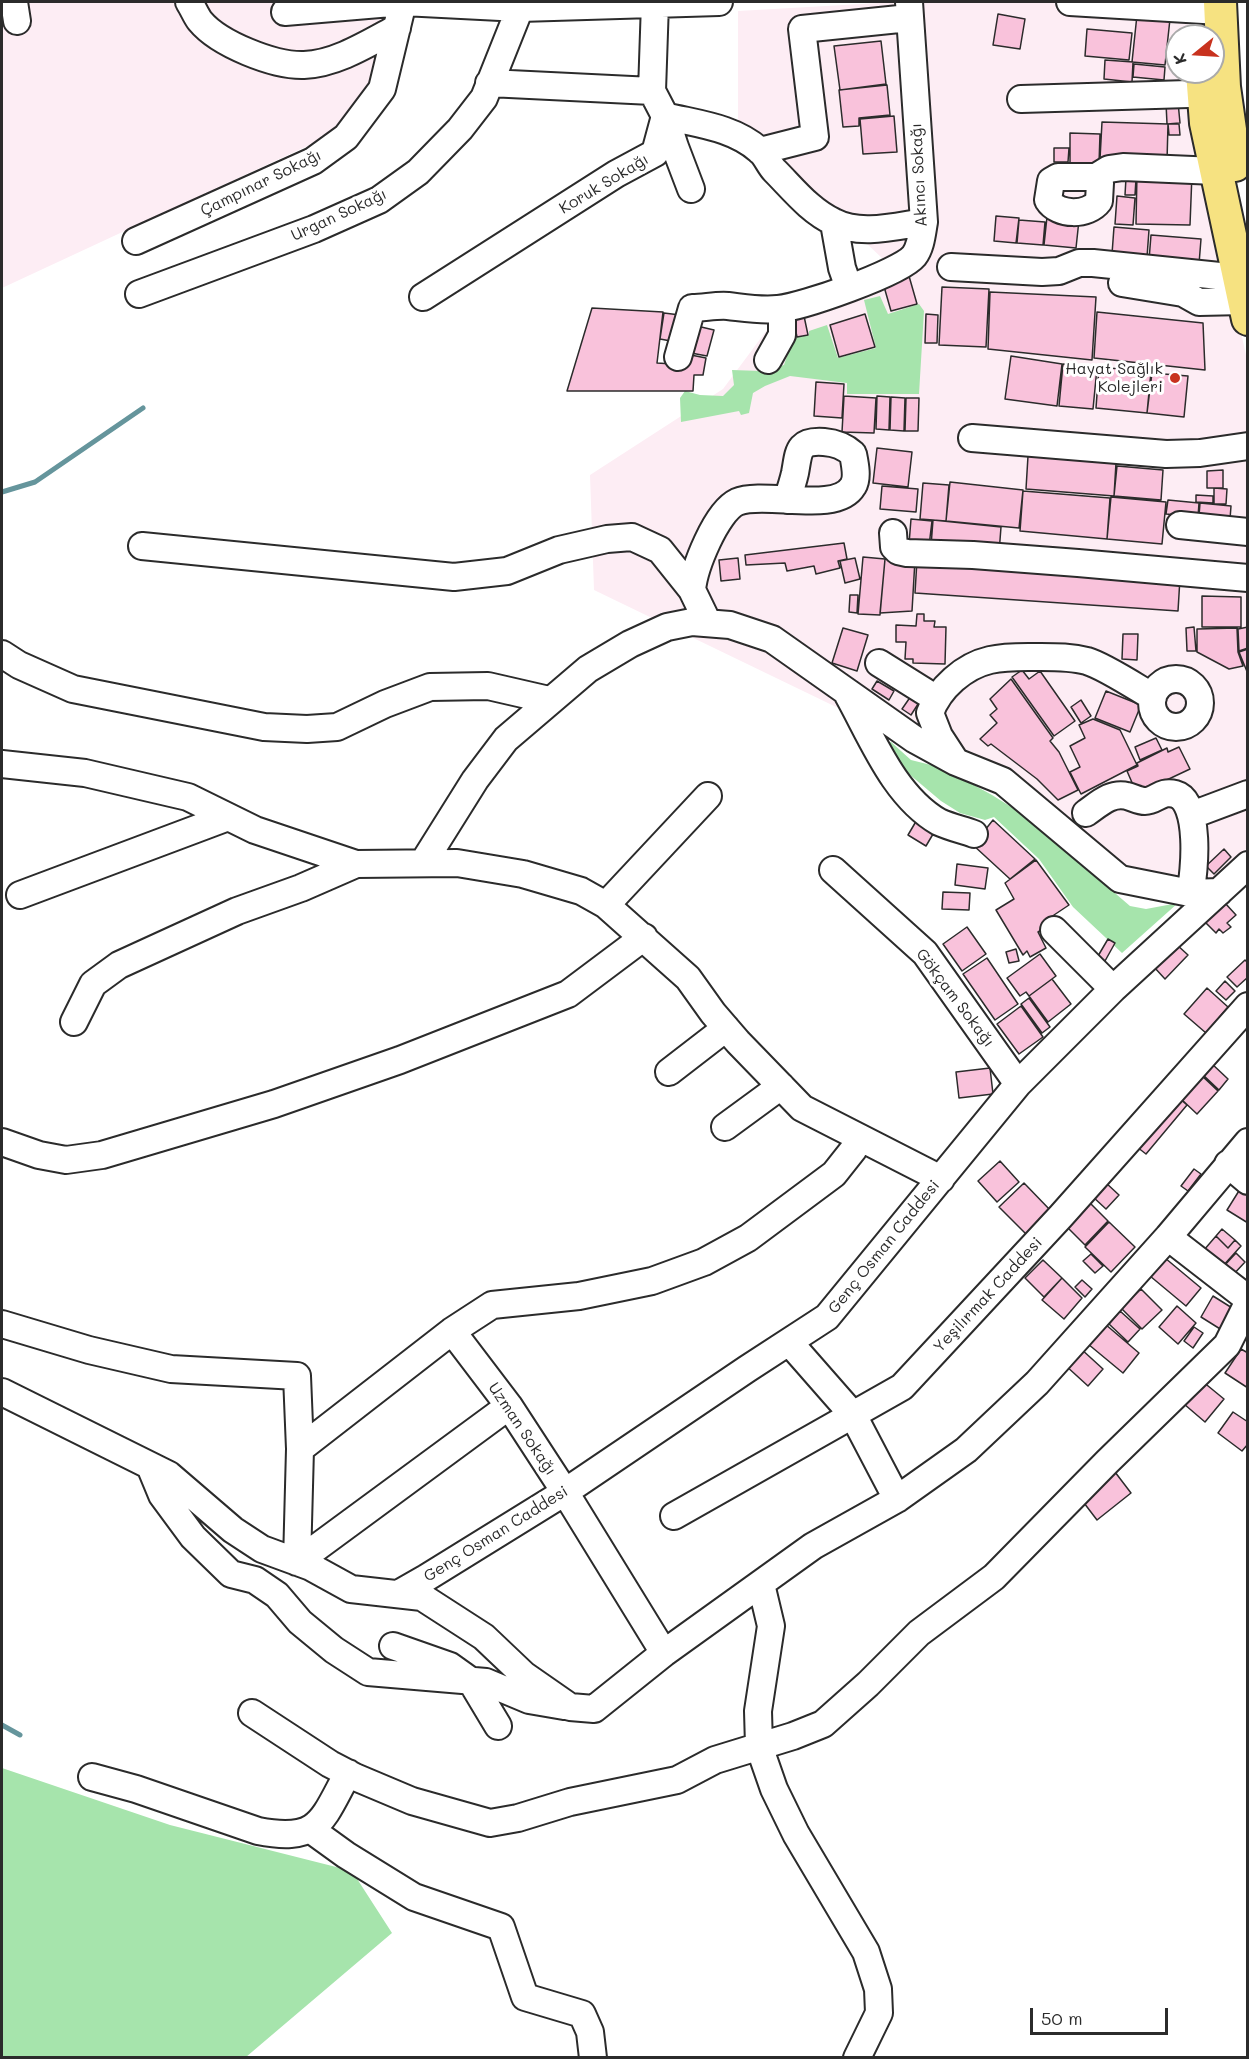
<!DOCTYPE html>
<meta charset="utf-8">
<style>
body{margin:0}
#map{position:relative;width:1249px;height:2059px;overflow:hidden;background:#fff;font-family:Mali,sans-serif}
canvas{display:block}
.frame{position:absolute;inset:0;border:3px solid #2b2b2b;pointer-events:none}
.north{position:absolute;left:1165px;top:24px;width:60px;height:60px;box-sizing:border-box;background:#fff;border:2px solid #aaa;border-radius:50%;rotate:252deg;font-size:16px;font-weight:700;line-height:24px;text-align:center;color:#2b2b2b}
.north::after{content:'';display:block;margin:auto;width:21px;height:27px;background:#c8321e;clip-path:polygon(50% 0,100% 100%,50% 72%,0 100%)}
.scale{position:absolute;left:1030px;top:2008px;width:138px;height:27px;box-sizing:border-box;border:3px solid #2b2b2b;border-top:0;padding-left:8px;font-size:18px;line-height:21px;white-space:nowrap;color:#2b2b2b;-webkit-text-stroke:4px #fff;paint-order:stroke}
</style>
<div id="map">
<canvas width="1249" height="2059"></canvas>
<div class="frame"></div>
<div class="north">K</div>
<div class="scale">50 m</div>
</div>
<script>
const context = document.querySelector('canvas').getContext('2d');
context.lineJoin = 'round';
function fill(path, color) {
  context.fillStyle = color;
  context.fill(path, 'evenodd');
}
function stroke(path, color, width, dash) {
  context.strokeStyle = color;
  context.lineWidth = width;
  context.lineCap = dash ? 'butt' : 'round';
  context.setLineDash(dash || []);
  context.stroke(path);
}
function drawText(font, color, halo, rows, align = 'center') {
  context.font = font + ' Mali,sans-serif';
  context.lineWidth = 6;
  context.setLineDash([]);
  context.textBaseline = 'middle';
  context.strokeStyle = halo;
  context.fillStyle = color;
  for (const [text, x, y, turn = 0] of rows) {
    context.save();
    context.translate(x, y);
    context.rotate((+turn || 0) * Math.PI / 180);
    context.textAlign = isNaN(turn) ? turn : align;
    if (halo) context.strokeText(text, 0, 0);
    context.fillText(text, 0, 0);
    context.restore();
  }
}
const built = new Path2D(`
 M2,2H410L359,122L2,288Z
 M896,2H1187L1189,36H1177V72H1191L1230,283L1248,364L1247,848L1209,883L1129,870L1000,772L890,733L594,590L590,475L723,389L781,311L883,259L738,122V11Z`);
const green = new Path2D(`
 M880,296L888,314L919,304L924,311L919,394H847V383L790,376L765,386L753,393L749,413L741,415L739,411L681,422L680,398L685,391L700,395L723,396L734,385L732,370L761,371L784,365L793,338L809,335V331L827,325L838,358L876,348L864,300Z
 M891,742L911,760L935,766L963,779L992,795L1024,815L1130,906L1146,909L1178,903L1122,953L1073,907L1039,859L994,817L985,820L960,813L941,801L903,769L887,743Z
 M2,1768L170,1825L352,1871L392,1933L246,2057L2,2058Z`);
const stream = new Path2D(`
 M2,492L35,482L143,408
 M2,1725L20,1735`);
const building = new Path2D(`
 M998,14L1025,19L1020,49L993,45Z
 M1137,15L1170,19L1165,65L1132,62Z
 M1087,29L1132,33L1129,60L1085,56Z
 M881,41L886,84L840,90L834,46Z
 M1105,60L1133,62L1132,82L1104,79Z
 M1134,64L1165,67L1164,80L1133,77Z
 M887,85L890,115L859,118V126L843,127L839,90Z
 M1178,102L1180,123L1167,124L1166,103Z
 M894,116L897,152L863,154L860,119Z
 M1102,122L1168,124L1167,161L1100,159Z
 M1168,124H1179L1180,135H1169Z
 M1070,133L1100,134L1099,164L1070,163Z
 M1054,148H1069L1068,162H1054Z
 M1137,173L1192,174L1190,225L1136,224Z
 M1126,178L1136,179L1135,195H1125Z
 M1117,196L1135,198L1133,225L1115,224Z
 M996,216L1019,218L1016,243L994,241Z
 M1047,217L1079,220L1076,248L1044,245Z
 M1019,220L1045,222L1043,245L1017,243Z
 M1114,227L1149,230L1147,257L1112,254Z
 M1151,235L1201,239L1199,264L1149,260Z
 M909,276L917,304L891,311L883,283Z
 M942,287L989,289L986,347L939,345Z
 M990,292L1096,297L1092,360L988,349Z
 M592,308L663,312L657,363L689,365L691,355L706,358L703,375H694L693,391H567Z
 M1097,312L1203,323L1205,370L1094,358Z
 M664,313L680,315L676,342L660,339Z
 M865,314L875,347L839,357L830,325Z
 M926,314L938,315L937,343H925Z
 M804,316L808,335L797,337L793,318Z
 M697,326L714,330L707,356L691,353Z
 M1011,356L1062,364L1057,406L1005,399Z
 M1063,364L1097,368L1093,409L1059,406Z
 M1099,367L1151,372L1147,413L1096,408Z
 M1152,373L1188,376L1184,417L1147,413Z
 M816,382L844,384L842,418L814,416Z
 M844,396L876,398L874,433L842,432Z
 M877,396L890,397L889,430L876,429Z
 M891,397L905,398L904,431L890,430Z
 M906,398H919L918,431H905Z
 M877,448L912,452L908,487L873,483Z
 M1028,456L1116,463L1114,496L1026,489Z
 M1117,466L1163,470L1161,500L1114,496Z
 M1223,470V488H1207V471Z
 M950,482L1023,490L1019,528L946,521Z
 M923,483L949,485L946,521L920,519Z
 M882,486L918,489L916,512L880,509Z
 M1214,488L1227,489L1226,504H1214Z
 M1023,491L1110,498L1107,539L1020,531Z
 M1196,495L1213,496V503L1196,502Z
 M1111,497L1166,502L1162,544L1107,539Z
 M1168,500L1199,503L1198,517L1166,514Z
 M1200,503L1231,506L1230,519L1199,516Z
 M911,519L932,521L929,546L909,544Z
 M933,520L1001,527L999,553L931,546Z
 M844,543L847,559L838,561L840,568L816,574L814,566L787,571L785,563L746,565L745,555Z
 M863,557L885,559L880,615L858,614Z
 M738,558L740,579L721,581L719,560Z
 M855,558L860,579L845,583L840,561Z
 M885,559L915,560L912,611L880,613Z
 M917,560L1180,578L1178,611L915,593Z
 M850,595H858L857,613L849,612Z
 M1202,596L1241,597V627H1202Z
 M917,614H924V621H935L934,627H946L945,664L913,663V659H905L906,642H896V625L916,626Z
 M1194,627L1196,651H1187L1186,628Z
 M1248,627V648L1239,651L1238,629Z
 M843,628L868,635L857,671L832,663Z
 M1237,628L1238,652L1243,666L1229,669L1197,652V629Z
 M1123,634H1138L1137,660L1122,659Z
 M1248,649V674L1239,652Z
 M1022,670L1029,679L1040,671L1075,721L1054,736L1012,677Z
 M1011,679L1053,738L1050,741L1059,752L1078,790L1058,800L1037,779L991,744L988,746L980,739L997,723L990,715L997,709L990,699Z
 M877,681L894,691L889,700L872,689Z
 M1106,691L1141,705L1130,732L1095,718Z
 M911,696L920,701L911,715L902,709Z
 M1081,700L1091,716L1081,723L1071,707Z
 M1093,719L1120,730L1137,765L1081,794L1070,772L1080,767L1070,746L1085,738L1079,725Z
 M1156,738L1162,750L1140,760L1135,747Z
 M1179,747L1190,769L1137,794L1127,771L1138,766L1137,763L1167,748L1168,752Z
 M918,818L936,829L926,846L908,835Z
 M993,820L1035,859L1010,879L973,845Z
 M1224,849L1231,857L1214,874L1206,866Z
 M1036,860L1069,905L1051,917L1054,922L1038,932L1046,948L1030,957L1027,951L1023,955L996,910L1014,899L1005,883Z
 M957,864L988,868L985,889L955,885Z
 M943,892L970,893L969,910L942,909Z
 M1225,903L1236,915L1227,923L1231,927L1223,933L1219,929L1216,933L1205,922Z
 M967,927L986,954L962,971L943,944Z
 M1108,939L1115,943L1105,961L1098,956Z
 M1176,944L1188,955L1165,979L1154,967Z
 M1016,949L1019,961L1009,963L1006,952Z
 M1040,954L1056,976L1029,996L1026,992L1020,996L1007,978Z
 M987,958L1018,1004L995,1020L963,974Z
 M1245,960L1248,963V977L1237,987L1227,977Z
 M1052,979L1071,1004L1048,1022L1029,996Z
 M1225,981L1235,991L1226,1000L1216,991Z
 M1207,988L1228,1007L1206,1033L1184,1014Z
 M1029,998L1050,1027L1042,1033L1021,1004Z
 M1021,1006L1043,1037L1019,1054L997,1024Z
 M1211,1063L1228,1079L1219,1090L1201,1073Z
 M990,1068L993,1094L959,1098L956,1072Z
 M1200,1074L1218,1091L1197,1114L1179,1097Z
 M1179,1098L1187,1105L1146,1154L1137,1147Z
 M1000,1161L1019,1182L997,1202L978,1181Z
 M1194,1169L1201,1174L1188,1191L1181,1186Z
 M1105,1182L1119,1195L1106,1209L1092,1196Z
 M1024,1183L1052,1212L1028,1236L999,1207Z
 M1242,1186L1248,1190V1223L1227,1210Z
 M1089,1202L1108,1221L1085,1245L1066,1226Z
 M1109,1222L1135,1247L1111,1272L1085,1247Z
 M1222,1229L1235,1240L1228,1248L1216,1236Z
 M1216,1236L1228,1248L1235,1240L1241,1246L1222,1267L1204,1250Z
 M1236,1253L1245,1262L1232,1276L1223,1267Z
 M1091,1254L1103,1266L1095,1273L1083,1261Z
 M1165,1258L1201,1288L1186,1306L1150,1276Z
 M1043,1260L1062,1278L1044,1297L1025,1278Z
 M1062,1278L1082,1298L1064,1319L1042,1300Z
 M1082,1280L1092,1289L1085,1297L1075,1287Z
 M1141,1289L1162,1310L1142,1329L1121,1308Z
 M1213,1296L1237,1311L1225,1332L1201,1317Z
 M1177,1306L1196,1323L1178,1344L1159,1327Z
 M1120,1311L1140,1329L1128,1342L1109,1324Z
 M1105,1324L1139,1353L1123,1373L1088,1344Z
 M1194,1327L1203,1333L1193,1348L1184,1341Z
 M1080,1348L1103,1369L1088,1386L1065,1365Z
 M1241,1349L1248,1353V1388L1225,1373Z
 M1202,1381L1224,1399L1205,1422L1184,1404Z
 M1233,1412L1248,1422V1444L1242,1451L1218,1433Z
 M1115,1472L1131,1493L1097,1520L1081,1499Z`);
const minor = new Path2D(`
 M14,2L17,21
 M189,2C193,8 196,16 200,21C219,44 274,66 304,65C336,64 369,43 397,28
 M1070,2L1220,11
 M655,3L652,91L665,116L675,147L691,189
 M285,12L403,2L520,8L719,2
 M489,83L652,91
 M1021,99L1222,93
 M665,116C697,124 733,127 759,150C766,155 769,165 775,171C793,189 810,211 834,222C860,236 896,226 924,222
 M760,151L815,137L802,29L909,18
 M1096,177L1100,183L1099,201C1088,216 1058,216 1048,200L1051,181L1058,177H1096L1109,169L1123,167L1216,171
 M834,223L842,268L849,288
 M136,241L313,161L346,137L382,89L403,2
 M951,267L1042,272L1059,271L1079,263H1093L1239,278L1248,277
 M1122,283L1183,293L1199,302L1244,301
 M139,294L314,229L379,200L418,172L460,129L484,98L520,8
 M423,297L616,174L655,153L665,116
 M678,357L692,308C704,308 716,305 728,306C745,308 761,311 778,309C802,307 900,273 914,256C921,247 922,233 924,222L909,2
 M768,360L782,335V309
 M972,438L1166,454L1200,453L1248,446
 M1180,525L1248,532
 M893,533L894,547L898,551L907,553L973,555L1078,563L1248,578
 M142,546L454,577L507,571L559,550L607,539L632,537L660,550L692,590L708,623
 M692,590C694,568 716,512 737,502C764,490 836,515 853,486C858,478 855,464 853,454C844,446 836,443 824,442C797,440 799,452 795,473C793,482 790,491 787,500
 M2,654L19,665L73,689L264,727L307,729L337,727L385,704L430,687L488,686L549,700
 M879,663L935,698
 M1152 703a24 24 0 1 1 48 0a24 24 0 1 1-48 0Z
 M848,695C872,738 894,796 939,822C950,827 963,830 974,834
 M954,759L939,736L930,713C939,688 964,666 990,660C1007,656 1024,657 1041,657C1057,657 1072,657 1087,661C1104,666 1136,687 1153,697
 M2,764L85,773L188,797L255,830L356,864L457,863L523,874L581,891L606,905L688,978L713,1013L738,1042L802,1108L941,1179
 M1086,813C1099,804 1111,792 1127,796C1132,797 1139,801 1145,801C1156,801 1161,790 1175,794C1201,801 1195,872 1190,893
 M1192,815L1248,794
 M423,863L475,780L506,739L588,669L630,644L667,627L692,622L730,625L772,639L914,739L956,762L1003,781L1120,879L1190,893L1219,892
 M833,870L925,953L1018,1084
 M20,895L228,817
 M606,905L708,796
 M1054,930L1113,989
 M74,1022L93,984L119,965L237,911L301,888L356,864
 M669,1072L726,1028
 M725,1127L781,1086
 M2,1142L39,1155L66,1160L102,1155L274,1104L400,1060L568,994L644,937
 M1228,1164L1248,1181
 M1168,1237L1248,1299
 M2,1324L89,1350L171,1369L297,1376L300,1449L297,1562
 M452,1331L509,1406L565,1492L664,1653
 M789,1342L853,1415L897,1499
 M2,1392L169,1475L233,1530L262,1549L311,1567L351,1589L422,1597L484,1637L524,1675L570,1707L594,1709L664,1653L813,1546L897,1499L966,1450L1037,1383L1168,1237L1248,1142
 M300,1449L452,1331L492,1305L579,1296L652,1281L704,1262L748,1238L834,1174L853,1150L859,1139
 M150,1466L162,1495L193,1537L231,1574L255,1580L277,1595L300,1622L334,1650L368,1672L486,1682L529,1700L564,1706
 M674,1516L902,1387L1061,1216L1248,1006
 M297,1562L509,1406
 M761,1584L771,1626L758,1711L759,1746L774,1789L796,1834L866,1952L878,1989L879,2013L857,2058
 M398,1594L426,1578L565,1492L747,1369L827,1317L1018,1084L1113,989L1248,865
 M393,1646L450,1666L471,1681L498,1726
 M252,1713L330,1764L355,1777L412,1801L490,1823L518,1818L570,1802L677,1780L715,1760L793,1736L823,1724L868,1684L919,1633L994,1577L1107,1462L1227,1345L1248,1303
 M92,1777L136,1789L258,1831C320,1843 322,1820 348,1773
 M310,1829L346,1855L414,1897L501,1927L525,1997L582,2014L590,2032L593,2058`);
const major = new Path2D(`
 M1220,2L1224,87L1235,165
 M1202,72L1206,123L1248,319`);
const markers = [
 [1175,378,6,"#c8321e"]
];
const streetNames = [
 ["Akıncı Sokağı",919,175,-93],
 ["Çampınar Sokağı",261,183,-26],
 ["Koruk Sokağı",604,184,-31],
 ["Urgan Sokağı",339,215,-25],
 ["Gökçam Sokağı",955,998,53],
 ["Genç Osman Caddesi",884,1247,-51],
 ["Yeşilırmak Caddesi",988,1295,-47],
 ["Uzman Sokağı",522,1429,56],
 ["Genç Osman Caddesi",496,1534,-32]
];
const poiNames = [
 ["Hayat Sağlık",1163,369],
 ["Kolejleri",1163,387]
];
fill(built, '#fdedf4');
fill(green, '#a6e4ac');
stroke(stream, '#65959c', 5);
fill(building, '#f9c2db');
stroke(building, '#2b2b2b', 1.5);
stroke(minor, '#2b2b2b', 30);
stroke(major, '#2b2b2b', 36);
stroke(minor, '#fff', 26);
stroke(major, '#f6e281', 32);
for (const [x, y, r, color] of markers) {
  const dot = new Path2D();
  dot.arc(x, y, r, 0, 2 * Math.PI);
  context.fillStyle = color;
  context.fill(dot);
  stroke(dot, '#fff', 2);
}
drawText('16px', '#2b2b2b', '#fff', streetNames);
drawText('16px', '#2b2b2b', '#fff', poiNames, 'right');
</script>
